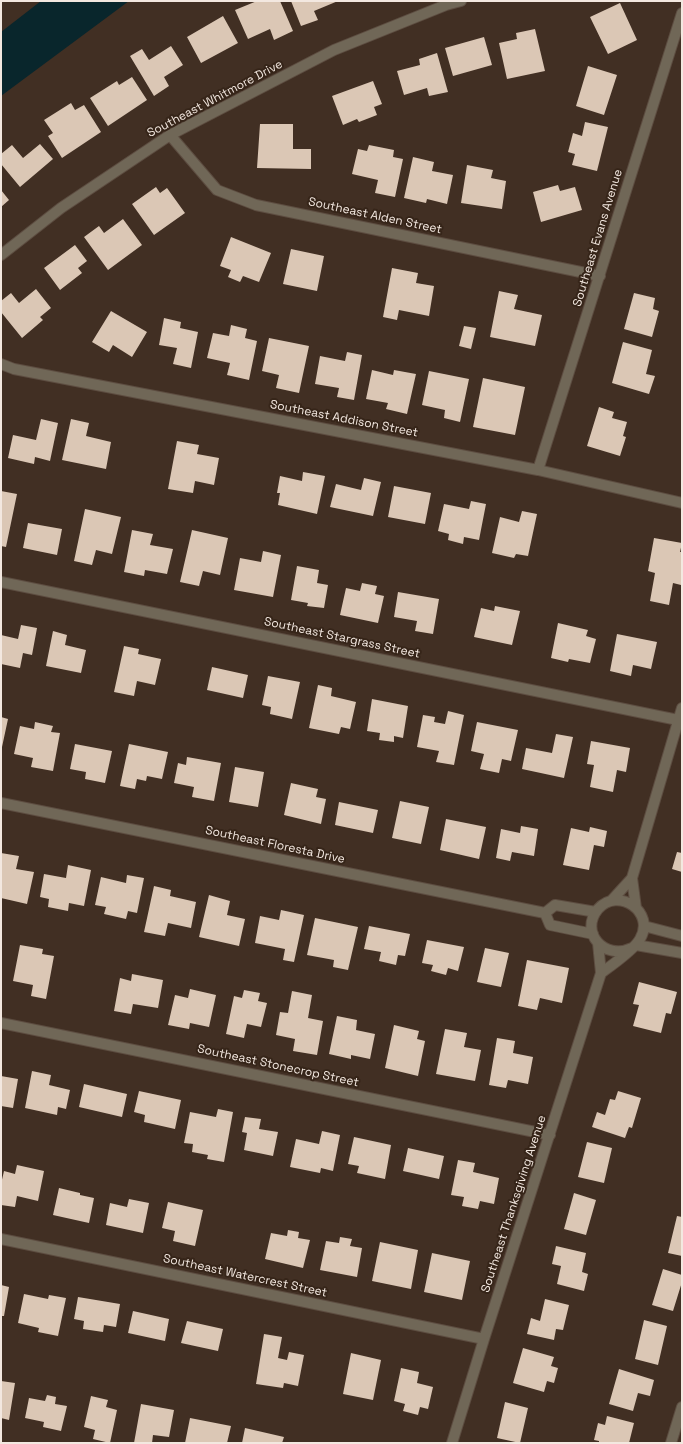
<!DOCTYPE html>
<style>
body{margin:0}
#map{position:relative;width:683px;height:1444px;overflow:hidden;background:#412f23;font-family:"Space Grotesk",sans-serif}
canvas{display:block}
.frame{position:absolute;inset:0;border:2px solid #f3e8e0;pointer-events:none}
</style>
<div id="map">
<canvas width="683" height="1444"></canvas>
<div class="frame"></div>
</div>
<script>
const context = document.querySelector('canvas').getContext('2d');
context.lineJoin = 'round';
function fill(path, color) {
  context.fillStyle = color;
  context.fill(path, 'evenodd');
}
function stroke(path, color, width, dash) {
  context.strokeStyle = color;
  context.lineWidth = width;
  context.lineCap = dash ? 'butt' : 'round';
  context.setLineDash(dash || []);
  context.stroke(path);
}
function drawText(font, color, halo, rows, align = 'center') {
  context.font = font + ' "Space Grotesk",sans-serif';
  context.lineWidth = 4;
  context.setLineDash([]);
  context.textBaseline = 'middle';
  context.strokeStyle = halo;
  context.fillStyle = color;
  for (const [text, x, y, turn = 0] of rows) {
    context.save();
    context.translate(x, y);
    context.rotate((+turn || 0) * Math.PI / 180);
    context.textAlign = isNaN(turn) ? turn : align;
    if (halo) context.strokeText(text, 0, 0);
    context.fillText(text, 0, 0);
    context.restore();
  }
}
const water = new Path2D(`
 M41,1H129L1,96V32Z`);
const building = new Path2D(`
 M257,1H280L293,31L274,40L270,29L248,39L235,10Z
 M291,1H338L314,11L318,20L301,26Z
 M620,3L637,40L608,54L590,17Z
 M223,16L238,43L201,63L187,37Z
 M535,29L545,71L507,79L499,43L517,39L516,33Z
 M484,37L492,65L453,76L445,48Z
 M171,46L183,65L164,77L169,86L154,96L130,56L142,49L149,60Z
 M437,53L448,92L429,96L427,88L404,95L397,71L420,65L419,59Z
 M588,66L617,75L604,115L576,106Z
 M132,77L147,100L108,126L90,98L117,81L119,85Z
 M373,81L382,104L374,107L377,115L359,122L357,119L343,125L332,96Z
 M71,103L75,110L84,105L101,132L62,158L48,136L53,133L44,120Z
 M585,122L608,127L597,171L572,165L575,154L568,152L573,133L582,136Z
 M260,124H293V149H311V169L257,168Z
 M40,144L53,159L20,187L1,164V154L12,145L23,158Z
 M369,145L394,150L393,157L403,159L395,197L375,193L378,180L352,174L358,149L367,151Z
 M413,157L434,162L432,171L453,175L447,204L427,199L426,203L404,198Z
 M467,165L493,170L491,178L506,181L502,209L461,203Z
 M558,185L560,191L575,187L582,210L541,222L533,192Z
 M156,187L160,193L167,188L185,213L154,235L132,204Z
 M1,190L9,200L1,207Z
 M123,219L142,245L108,270L84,237L99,226L104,233Z
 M231,237L271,253L259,282L243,276L240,282L228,277L231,270L220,266Z
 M75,245L87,261L78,268L82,273L60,290L44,268Z
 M291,249L324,256L317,291L283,284Z
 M392,268L418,273L416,283L434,286L429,316L399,310L397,320L383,317Z
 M36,289L51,308L40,317L43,320L22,338L1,312V301L11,293L19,303Z
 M499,291L518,295L514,309L542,315L535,346L490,337Z
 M634,293L655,298L653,309L659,311L652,337L624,329Z
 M111,311L147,332L132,357L113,345L109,352L92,342Z
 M164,318L181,322L180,328L198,332L191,368L173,364L177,348L159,345Z
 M231,325L247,329L245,338L257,341L249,380L227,375L230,363L207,358L213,333L229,336Z
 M464,326L476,328L471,349L459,346Z
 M269,338L309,346L299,393L276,388L279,375L262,371Z
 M623,342L652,350L646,374L655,376L649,394L612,383Z
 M347,352L362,355L354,400L337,397L339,388L315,384L320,356L345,361Z
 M372,370L393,375L394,370L416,374L407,414L386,409L388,403L366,399Z
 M429,371L469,379L460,422L444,418L445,410L422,405Z
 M483,378L525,387L515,435L473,427Z
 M599,407L614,412L612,418L627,422L623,436L626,437L620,456L587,446Z
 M41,419L58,423L50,461L35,457L34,464L8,458L13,435L36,440Z
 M71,419L89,423L86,436L111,442L106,469L62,460Z
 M177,441L199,445L197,454L219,458L214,485L195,481L193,493L168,489Z
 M303,472L325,476L317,514L278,505L280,493H277L280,476L302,481Z
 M364,478L381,482L373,516L330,507L336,484L361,490Z
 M394,486L431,493L425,524L388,517Z
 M1,491L17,494L6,547L1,546Z
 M471,501L486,504L479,540L464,537L463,544L448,540L449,534L438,531L444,504L469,509Z
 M85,509L121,517L112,554L96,550L92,565L74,561Z
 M522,511L537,514L528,556L516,554L514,558L492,553L500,517L519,522Z
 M28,523L62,529L57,555L23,548Z
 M132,530L153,534L150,545L173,549L167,574L145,570L144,576L124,572Z
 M192,530L228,538L220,575L203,571L199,586L180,582Z
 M654,538L682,543L680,552H682L681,585L673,583L669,605L650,601L655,573L648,571Z
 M263,551L281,555L273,597L234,590L240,558L261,562Z
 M297,566L319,570L317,583L328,585L324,608L307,606L308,603L291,600Z
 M362,583L377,586L375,594L384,596L378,623L340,615L346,588L360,591Z
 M398,592L439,599L433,634L415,631L417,621L394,617Z
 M495,606L520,611L512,645L474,637L481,608L494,611Z
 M558,623L588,630L586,636L596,639L590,663L569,659L568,662L551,658Z
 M21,625L37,628L32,655L23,653L20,668L1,664V635L18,639Z
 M53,631L67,635L65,645L86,650L81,673L46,666Z
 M617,634L657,642L651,669L633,665L631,676L610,671Z
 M124,646L139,649L138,654L161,659L155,685L137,681L134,696L114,692Z
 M212,667L248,675L243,698L207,690Z
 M268,676L300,682L292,719L270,714L271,707L262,705Z
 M318,685L332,688L331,696L356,702L350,729L341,727L339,734L309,728Z
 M372,699L408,706L403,738L394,736V742L379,740L380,733L367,731Z
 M448,711L464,715L454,765L436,762L439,751L417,747L423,715L435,717L434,722L445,724Z
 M1,717L8,719L2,747H1Z
 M35,722L53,726L51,732L60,733L53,771L31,767L33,758L14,754L20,726L34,729Z
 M477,722L518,730L511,761L502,759L499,773L480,769L484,754L471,751Z
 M556,734L573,737L564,778L522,769L526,748L552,753Z
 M591,741L630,748L626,772L617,770L613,792L590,787L594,765L587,764Z
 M75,744L112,751L105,783L85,779L86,772L70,769Z
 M129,744L168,752L162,779L147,776L146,781L137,779L135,789L120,786Z
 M187,757L221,763L214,801L192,797L194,787L174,783L178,763L186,765Z
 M235,767L264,772L258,807L229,802Z
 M291,783L318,789L316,797L326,799L321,824L284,815Z
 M400,801L429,807L421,844L392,838Z
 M339,802L378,810L373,833L335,825Z
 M446,819L486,827L479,859L440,850Z
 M521,826L538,829L534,856L512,852L510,861L496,858L501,829L520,833Z
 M590,827L607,831L604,847L594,845L589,870L563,865L571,828L589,832Z
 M677,852L682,853V872L672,869Z
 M1,853L19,856L16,869L34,872L27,904L1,898Z
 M68,865L91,870L84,906L69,903L68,911L48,907L49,899L40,897L44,874L66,878Z
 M127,875L144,878L137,913L128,911L126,919L104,914L106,907L95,905L101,877L126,883Z
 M154,886L171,890L170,896L196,902L191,928L168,923L165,936L144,932Z
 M209,895L230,901L227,915L245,919L239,946L199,937Z
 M281,910L304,915L294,962L283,960L285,949L255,943L260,916L279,920Z
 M315,918L358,927L348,970L333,967L334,960L307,955Z
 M369,926L410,934L405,956L398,955L396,965L379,961L381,952L364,949Z
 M427,940L464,947L458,971L448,968L446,975L431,971L433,965L422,963Z
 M20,945L43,949L42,954L54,956L46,999L31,996L33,985L13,981Z
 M485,948L509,953L501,987L477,982Z
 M527,960L569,968L562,1003L540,998L537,1010L518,1006Z
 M132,974L163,980L158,1008L133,1004L131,1014L114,1011L120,978L131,981Z
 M639,982L677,992L671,1014L666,1013L661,1033L633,1026L639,1005L633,1004Z
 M190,989L216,995L209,1027L190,1023L189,1029L168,1025L175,995L188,998Z
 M244,990L260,993L258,1001L267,1003L261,1027L247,1024L244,1038L226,1034L234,996L242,998Z
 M292,991L312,995L308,1018L323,1021L317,1055L293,1051L295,1039L276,1035L280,1012L288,1013Z
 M337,1016L357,1020L356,1030L375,1034L370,1059L351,1055V1059L329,1054Z
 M394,1025L419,1031L417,1039L425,1041L418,1076L385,1068Z
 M445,1029L467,1033L464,1047L481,1050L475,1081L436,1074Z
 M497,1038L515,1041L513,1053L533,1057L528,1084L508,1080L506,1088L489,1085Z
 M32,1071L51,1075L49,1085L70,1090L66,1109L58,1107L57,1115L25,1108Z
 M1,1076L18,1079L13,1108L1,1106Z
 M84,1084L127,1094L122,1117L79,1107Z
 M139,1091L181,1100L175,1129L144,1122L145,1115L134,1112Z
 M618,1091L641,1098L632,1128L629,1127L625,1138L592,1127L597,1112L605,1115L610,1099L615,1100Z
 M218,1109L233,1112L224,1162L207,1159L208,1155L192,1152L193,1144L184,1143L190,1112L216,1117Z
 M245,1117L261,1119L259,1129L278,1132L273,1156L244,1150L247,1133L242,1132Z
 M322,1131L340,1135L333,1171L321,1168L320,1173L290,1167L296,1139L319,1144Z
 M354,1137L391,1145L385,1179L357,1173L359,1166L348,1164Z
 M587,1142L612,1148L604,1183L578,1177Z
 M408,1148L444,1156L439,1179L403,1171Z
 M458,1160L475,1163L473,1172L499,1178L494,1204L480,1201L478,1209L462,1206L464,1197L451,1195Z
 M17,1165L44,1171L38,1201L17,1196L15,1207L1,1205V1184L4,1171L15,1174Z
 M59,1188L80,1193V1195L94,1198L89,1223L53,1215Z
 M574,1193L596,1200L586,1235L564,1229Z
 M129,1199L149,1203L143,1233L106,1225L110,1203L127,1207Z
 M168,1202L203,1210L195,1246L173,1241L175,1231L162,1228Z
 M677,1216L682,1217V1256L668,1253Z
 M288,1230L299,1232L298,1238L310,1240L303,1268L265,1259L271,1233L287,1236Z
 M340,1237L352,1239L350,1246L362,1248L357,1277L320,1270L326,1241L339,1243Z
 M380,1242L418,1250L411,1289L372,1281Z
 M556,1246L586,1253L582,1272L588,1274L584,1291L557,1284L561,1266L552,1264Z
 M432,1253L470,1261L462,1300L424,1292Z
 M663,1269L682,1275V1282L673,1311L652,1305Z
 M1,1285L9,1287L4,1316H1Z
 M24,1294L48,1299L49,1295L66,1298L58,1336L38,1332L39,1328L18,1323Z
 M78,1297L120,1304L116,1327L104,1325L103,1332L83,1329L84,1321L74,1319Z
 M545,1299L569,1305L563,1330L556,1329L554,1340L527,1334L531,1318L540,1321Z
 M133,1311L169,1319L165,1341L128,1333Z
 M644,1320L667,1326L658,1365L635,1359Z
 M187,1321L223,1329L218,1351L181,1343Z
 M264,1334L282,1337L278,1358L287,1360L289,1352L304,1355L298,1386L284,1383L283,1388L256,1384Z
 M523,1348L554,1357L551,1366L558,1368L554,1383L547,1381L544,1392L513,1383Z
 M351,1353L381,1360L373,1400L343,1394Z
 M401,1368L419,1372L417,1383L433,1387L428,1409L420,1407L418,1415L403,1411L405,1404L394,1401Z
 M619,1369L654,1380L650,1396L638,1393L633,1411L609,1404Z
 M1,1381L15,1383L9,1420L1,1418Z
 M47,1395L56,1397L55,1404L67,1406L61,1431L43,1427L44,1422L25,1418L29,1398L45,1401Z
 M91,1396L108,1400L106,1407L117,1410L110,1443L93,1439L95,1430L84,1427Z
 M505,1402L528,1408L520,1443L497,1438Z
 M141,1404L174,1410L169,1437L153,1435L152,1443H134Z
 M607,1416L634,1423L629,1443H599V1441L594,1440L598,1423L605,1425Z
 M190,1418L231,1426L227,1443H185Z
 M245,1428L284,1437L282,1443H242Z`);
const minor = new Path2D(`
 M170,135L217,190L256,205L600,276
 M1,255L61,208L170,135L334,50L446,5L461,1
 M1,364L14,369L538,470L682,503
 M538,470L682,13
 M1,582L678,720
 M1,803L545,913L555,905L596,912
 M632,878L682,708
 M611,901L632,878L636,908
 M545,913L550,925L593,934
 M644,926L682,936
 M598,943L601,973C612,965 634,950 640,939C656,912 618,886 598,909C579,932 604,961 632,948
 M636,945L682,953
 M1,1023L550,1135
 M1,1239L484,1339
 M452,1443L484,1339L601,973
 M671,1443L682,1407`);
const streetNames = [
 ["Southeast Whitmore Drive",215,99,-28],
 ["Southeast Alden Street",375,216,12],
 ["Southeast Evans Avenue",598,238,-73],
 ["Southeast Addison Street",344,419,11],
 ["Southeast Stargrass Street",342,638,12],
 ["Southeast Floresta Drive",275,845,12],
 ["Southeast Stonecrop Street",278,1066,12],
 ["Southeast Thanksgiving Avenue",514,1204,-72],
 ["Southeast Watercrest Street",245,1276,12]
];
fill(water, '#09262c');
fill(building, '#dbc7b5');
stroke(minor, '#5d4d41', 12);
stroke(minor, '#706757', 10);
drawText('12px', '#f3e8e0', '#362519', streetNames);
</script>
